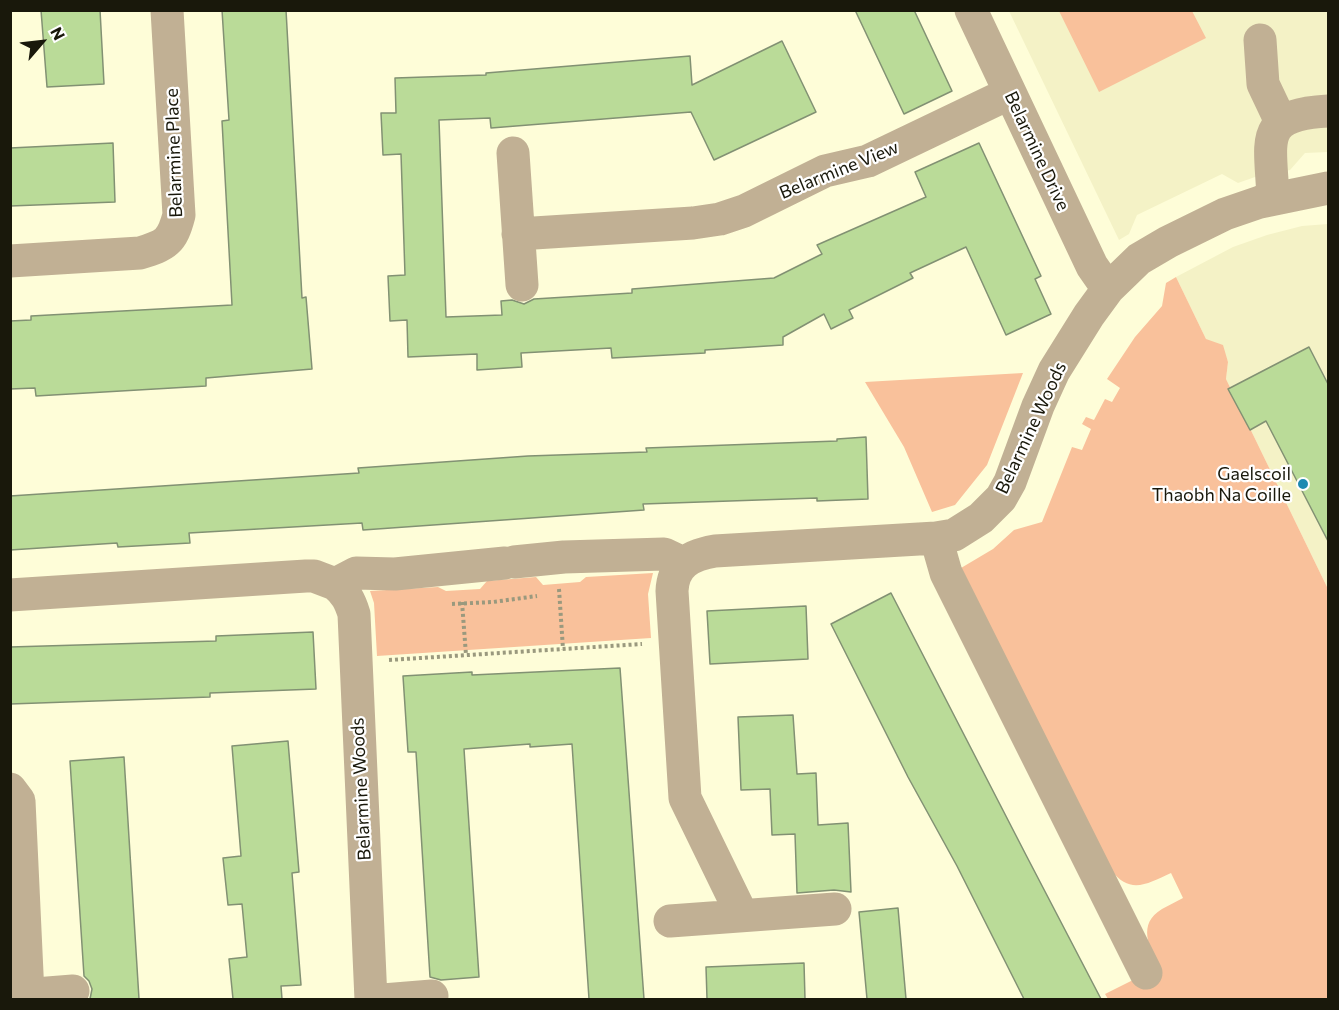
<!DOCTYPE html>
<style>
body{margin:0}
#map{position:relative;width:1339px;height:1010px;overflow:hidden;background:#fefdd8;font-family:Commissioner,sans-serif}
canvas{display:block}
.frame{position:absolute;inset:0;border:12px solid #19180b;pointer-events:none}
.north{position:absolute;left:12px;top:12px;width:60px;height:60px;-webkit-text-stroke:4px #fff;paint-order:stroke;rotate:62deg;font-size:16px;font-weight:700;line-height:24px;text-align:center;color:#19180b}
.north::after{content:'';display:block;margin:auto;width:21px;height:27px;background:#19180b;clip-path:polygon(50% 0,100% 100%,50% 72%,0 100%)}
</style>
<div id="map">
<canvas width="1339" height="1010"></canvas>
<div class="frame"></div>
<div class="north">N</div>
</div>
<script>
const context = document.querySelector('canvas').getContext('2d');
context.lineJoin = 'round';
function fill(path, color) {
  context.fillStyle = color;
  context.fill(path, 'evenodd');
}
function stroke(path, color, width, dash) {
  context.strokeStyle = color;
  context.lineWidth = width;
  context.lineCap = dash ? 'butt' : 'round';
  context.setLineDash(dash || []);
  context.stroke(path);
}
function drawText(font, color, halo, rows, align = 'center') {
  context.font = font + ' Commissioner,sans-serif';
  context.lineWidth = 4.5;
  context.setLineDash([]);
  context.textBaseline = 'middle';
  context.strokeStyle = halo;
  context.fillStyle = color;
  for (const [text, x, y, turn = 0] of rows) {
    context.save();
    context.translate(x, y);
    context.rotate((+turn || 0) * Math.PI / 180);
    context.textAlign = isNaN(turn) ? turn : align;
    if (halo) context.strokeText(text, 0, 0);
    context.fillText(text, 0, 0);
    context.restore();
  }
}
const built = new Path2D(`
 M1009,11H1328V152L1305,153L1290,170L1255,177L1238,183L1222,174L1137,215L1129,234L1119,240Z
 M1328,224V589L1226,379L1228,361L1206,339L1176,277L1233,247L1267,235L1302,226Z`);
const green = new Path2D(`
 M1059,11H1192L1206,38L1099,92Z
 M1176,277L1206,339L1223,345L1228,362L1226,379L1328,589V999H1108L1105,994L1159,967C1149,947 1137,924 1162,909C1169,905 1176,902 1183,898L1171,873C1147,884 1130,895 1111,870L961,568L993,549L1014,530L1042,522L1072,447L1082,450L1091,429L1082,424L1086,417L1094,420L1105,399L1112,402L1120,388L1107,379L1135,337L1162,306L1166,283Z
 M1023,373L987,465L955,505L932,512L904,447L865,382Z
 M653,573L648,594L651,638L377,656L374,603L370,591L438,587L446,591L480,589L487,581L536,577L543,585L580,582L586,577Z`);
const building = new Path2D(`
 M41,10H100L104,84L47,87Z
 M222,10H286L302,298L306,297L312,369L206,378V386L36,396L35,388L10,389V321L31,320V316L232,305L222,121L229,120Z
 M855,10H914L952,91L904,114Z
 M782,41L816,112L714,160L691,112L491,128L490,118L439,120L446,317L502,315L501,301L512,300L524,304L534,299L632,293V289L774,278L822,254L817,245L926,197L915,172L979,143L1041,276L1035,279L1051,314L1006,335L966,247L910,273L913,278L849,310L853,318L831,329L824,314L783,337V345L705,350V353L612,358L611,348L521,353L522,367L477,370V354L408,357L407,320L390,321L388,276L405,275L401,154L383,155L381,113H396L395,78L486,75V73L690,56L692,85Z
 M113,143L115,202L10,206V148Z
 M1309,347L1329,386V543L1266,421L1250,430L1228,389Z
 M866,437L868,499L817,501V498L643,504L644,510L363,530L362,523L189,533L190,543L118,547L117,543L10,550V496L359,473L358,468L528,456L647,452L646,448L837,441V439Z
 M891,593L1026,855L1101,999H1024L957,866L908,777L831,624Z
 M806,606L808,659L710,664L707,611Z
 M313,632L316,689L210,693V697L10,704V647L216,641V636Z
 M620,668L644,999H589L572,744L530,747V744L464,749L479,977L441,980L430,977L416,752H408L403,676L472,672V675Z
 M793,715L797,774L816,773L818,825L848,823L851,892L834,890L797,893L795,834L772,835L770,789L741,790L738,717Z
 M288,741L299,872L292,873L301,985L281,986L282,999H233L229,959L247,957L242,904L228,905L223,858L241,856L232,746Z
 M124,757L139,999H90L92,989L89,981L84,976L70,761Z
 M898,908L906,999H867L859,912Z
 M804,963L805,999H707L706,967Z`);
const path = new Path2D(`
 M559,589L563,649
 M462,602L466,655
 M452,604L493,602L537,596
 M389,660L642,644`);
const minor = new Path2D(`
 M971,10L1092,266L1108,289
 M1260,40L1263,84L1281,122
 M513,153L522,285
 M1273,199C1271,140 1257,115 1328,111
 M518,234L693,223L720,219L744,211L825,171L868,161L1010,93
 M10,261L140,253C166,245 172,242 179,215L167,10
 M936,538L946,573L1146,973
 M514,562L564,557L664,554L683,563
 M335,584C346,593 350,601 354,614L371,1000
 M10,595L306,576H314L335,584L356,573L395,574L505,563
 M10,789L19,801L28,995
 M742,915L685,798L672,591C673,564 691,555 715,551L936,538L954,535L981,518L1001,498L1010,482L1038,406L1054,371L1089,315L1108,289L1139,259L1168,242L1225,214L1260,202L1328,188
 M670,921L835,909
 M10,996L73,991
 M383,1000L432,996`);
const markers = [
 [1303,484,6,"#1e8ab1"]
];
const streetNames = [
 ["Belarmine Drive",1037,151,65],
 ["Belarmine Place",174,153,-92],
 ["Belarmine View",839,170,-22],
 ["Belarmine Woods",1031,428,-65],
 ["Belarmine Woods",361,789,-93]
];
const poiNames = [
 ["Gaelscoil",1291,474],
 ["Thaobh Na Coille",1291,495]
];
fill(built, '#f4f2c6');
fill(green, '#f9c19b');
fill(building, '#badb98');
stroke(building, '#829173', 1.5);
stroke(path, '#9a997e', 4, [3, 3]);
stroke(minor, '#c1b094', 33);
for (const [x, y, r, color] of markers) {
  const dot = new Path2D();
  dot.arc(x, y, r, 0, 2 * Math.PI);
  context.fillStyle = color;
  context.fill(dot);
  stroke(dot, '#fff', 2);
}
drawText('18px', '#19180b', '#fff', streetNames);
drawText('18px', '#19180b', '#fff', poiNames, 'right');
</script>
